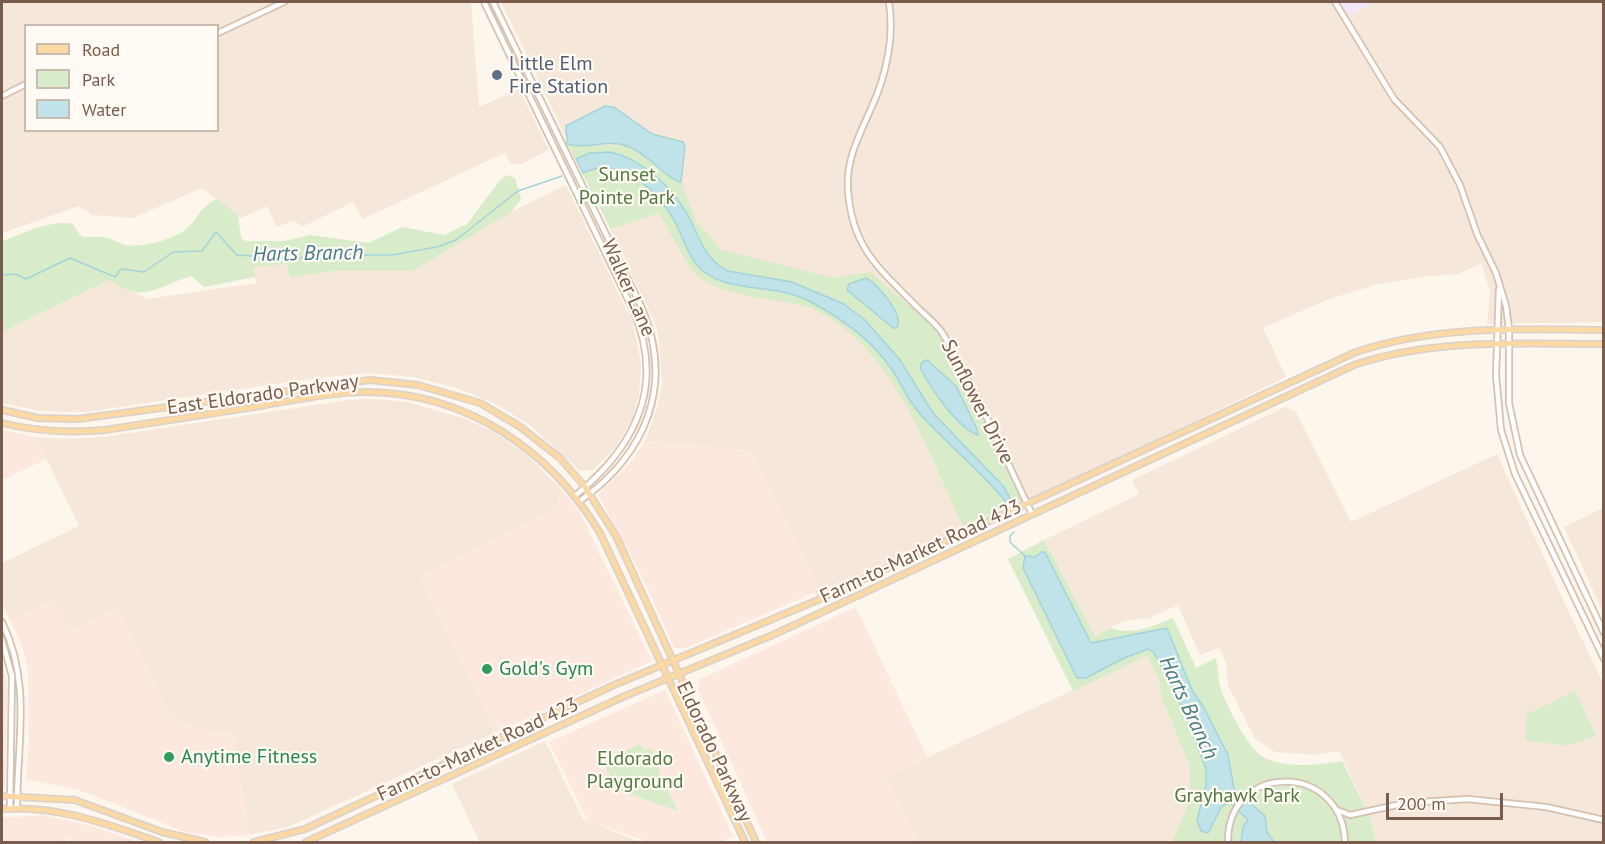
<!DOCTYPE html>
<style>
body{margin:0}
#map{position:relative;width:1605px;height:844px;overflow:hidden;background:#fdf6ec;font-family:"PT Sans",sans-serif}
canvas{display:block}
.frame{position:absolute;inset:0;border:3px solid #7a5c4d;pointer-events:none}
.legend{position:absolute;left:24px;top:24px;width:195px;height:108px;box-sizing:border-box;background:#fffaf3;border:2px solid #cabbb1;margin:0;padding:8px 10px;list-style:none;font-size:18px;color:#7a5c4d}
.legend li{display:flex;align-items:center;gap:12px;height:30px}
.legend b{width:30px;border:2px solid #cabbb1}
.scale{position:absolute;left:1386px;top:793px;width:117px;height:27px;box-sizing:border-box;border:3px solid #7a5c4d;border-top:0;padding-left:8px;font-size:18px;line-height:21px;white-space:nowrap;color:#7a5c4d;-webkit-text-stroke:4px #fffaf3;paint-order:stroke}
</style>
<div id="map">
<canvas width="1605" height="844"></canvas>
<div class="frame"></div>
<ul class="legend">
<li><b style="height:8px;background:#fbd9a5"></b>Road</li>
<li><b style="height:16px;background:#d8ecc9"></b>Park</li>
<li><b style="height:16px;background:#bfe3e8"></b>Water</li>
</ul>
<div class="scale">200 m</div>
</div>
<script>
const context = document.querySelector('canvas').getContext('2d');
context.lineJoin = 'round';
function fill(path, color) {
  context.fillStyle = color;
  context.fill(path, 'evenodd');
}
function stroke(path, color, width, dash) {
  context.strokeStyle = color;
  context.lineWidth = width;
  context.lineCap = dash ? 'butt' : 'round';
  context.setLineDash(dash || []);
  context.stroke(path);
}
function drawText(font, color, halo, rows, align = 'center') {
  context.font = font + ' "PT Sans",sans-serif';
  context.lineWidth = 4.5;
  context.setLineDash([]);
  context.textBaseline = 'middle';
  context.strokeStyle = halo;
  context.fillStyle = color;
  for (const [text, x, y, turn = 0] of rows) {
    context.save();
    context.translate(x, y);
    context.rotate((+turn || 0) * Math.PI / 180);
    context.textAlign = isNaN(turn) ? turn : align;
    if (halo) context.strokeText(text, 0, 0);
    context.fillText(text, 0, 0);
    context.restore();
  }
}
const residential = new Path2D(`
 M2,2H471L479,107L519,89L549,150L520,165L510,163L505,153L363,219L353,202L306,225L301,226L294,220L277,227L267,206L241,218L202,188L133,218L93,215L79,206L2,233ZM26,26H218V130H26Z
 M501,2H1340L1350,15L1373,2H1603V322L1487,324L1490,291L1481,264L1458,274L1421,277L1379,284L1329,299L1263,328L1286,377L1027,503L818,600L744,450L645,441L658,405L662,382L659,340L655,323Z
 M566,185L633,323L641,365L639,393L633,419L615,448L593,470L580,471L531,426L496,404L457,388L413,377L369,373L308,379L86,412L40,411L2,403V332L109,280L147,299L256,283L253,267L287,264L290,278L334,271H413L509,213Z
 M371,399L407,402L466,419L495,433L526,454L561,489L556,509L420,576L495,733L288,827L249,835L234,734L207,731L171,718L118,609L71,631L55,599L10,621L2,603V563L79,526L36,437L63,439L103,437L349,400Z
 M1285,407L1296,412L1351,522L1497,454L1567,608L1603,683V842H1376L1370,816L1339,751L1316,755L1275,752L1255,739L1228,685L1226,662L1219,648L1200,655L1178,605L1149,618L1124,621L1094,636L1044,540L1139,494L1132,480Z
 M1603,508V612L1564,527Z
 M1147,656L1159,680L1161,696L1190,767L1189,801L1172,842H918L887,776Z
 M545,741L583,819L640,842H477L479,841L452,784Z`);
const commercial = new Path2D(`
 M2,430L36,437L47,459L2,480Z
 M645,441L744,450L751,454L758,462L820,590L686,648H674L646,585L598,494L630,463Z
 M561,489L579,511L652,661L495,733L420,576L556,509Z
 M55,599L71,631L118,608L171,718L207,731L234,734L249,835L221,837L188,833L77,789L26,780L29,743L28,670L22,645L10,621Z
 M856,607L927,757L887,776L918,842H767L697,687L700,685L698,680Z
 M2,654L7,690L5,785L2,791Z
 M665,690L733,836L720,842H649L588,821L549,742Z
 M44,815L92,826L138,842H71L69,838L60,842H2V818Z`);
const education = new Path2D(`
 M1340,2H1373L1350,16Z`);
const green = new Path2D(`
 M567,144L628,146L681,182L696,221L722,250L833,278L871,272L940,333L1021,500L963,526C931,459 900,367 837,323C828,317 816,309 805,306C773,298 721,297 697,275C685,264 668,228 659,213L611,229Z
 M507,175L515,178L521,199L510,213L413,271H334L290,278L287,264L253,267L255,277L204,287L192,276C174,280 150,297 131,291C124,289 116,284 109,280L2,332V241C23,234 50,219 73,224C84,244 85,235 103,237C111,238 118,243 125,245C141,248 170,240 184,231C198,221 197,208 217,199L238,215L241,238L246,241H284L310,235L369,243L402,227L444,235L467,224L500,180Z
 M1044,540L1095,636L1111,628C1131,636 1154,626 1173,618L1196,668L1216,658C1218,667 1218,677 1220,686C1224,702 1249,750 1263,757C1286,769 1318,765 1342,761L1370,816L1376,842H1172L1189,801L1190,767L1161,696L1159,680L1147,656L1073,691L1008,559Z
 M1575,691L1596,736L1567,746L1525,740L1527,714Z
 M640,744L644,750L652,748L654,758L659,765V773L678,811L617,790L603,762Z`);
const water = new Path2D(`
 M605,106L614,107L652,134L683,142L685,146L681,182C667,180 648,153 627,146C606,139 585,150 567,144L566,126Z
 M610,152C641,159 670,185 686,212C699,234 703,259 728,271L792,282L844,304L865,320L900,360L933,413L1004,487L1011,500L1010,502H1006C980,470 948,445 920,414C908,401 901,383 891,368C870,338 840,317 807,300C776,284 730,293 703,271C688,258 683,237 674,220C656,189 620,155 583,173L576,159L590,153Z
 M866,278C878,285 904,314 897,328H893L847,290L849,284Z
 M927,360L956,386L977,429L978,435C956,427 931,388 920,368L922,362Z
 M1041,552H1045L1091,643L1167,628L1192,690L1204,708L1228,755L1234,789L1265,816L1267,832L1274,842H1241L1243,827L1248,820L1230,803L1222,806L1208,833L1201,831L1197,820L1206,785V768L1177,696L1154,653L1148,649L1122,659L1086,678H1077L1023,568L1025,556L1035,557Z`);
const stream = new Path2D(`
 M2,275L15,274L26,279L70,258L115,277L121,269L144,272L173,252L202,251L216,232L237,255L295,259L314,255H392L437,247L456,240L518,191L562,176
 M1014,532L1010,536V542L1025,556`);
const secondary = new Path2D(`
 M484,2L633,310C666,386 636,446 576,495
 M493,2L641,306C675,384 647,453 580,501
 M889,2C893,28 889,58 881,83C870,119 845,150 848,190C852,249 880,269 918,308C926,316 937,324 943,334C977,392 1003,454 1032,514
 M1335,2L1394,99L1440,147L1460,185L1477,234L1496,273L1506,306L1509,329V403L1520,455L1604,633
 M218,33L284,2
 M2,96L26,84
 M1499,289L1496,375L1501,430L1515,474L1604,659
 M2,622C32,684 17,741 17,808
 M2,640L12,676L10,808
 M1337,810L1350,815L1406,803L1468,799L1546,807L1604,820
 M1228,842C1227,762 1342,761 1345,842`);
const primary = new Path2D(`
 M2,410L38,418L78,419L370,380L418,385L480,403L519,426L560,458L585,487L616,536L756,842
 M2,423C37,432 69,433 105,430C155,422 204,415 254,407C290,401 330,392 367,392C467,393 550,450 600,533L745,842
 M2,796L75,800L162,832L205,842
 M2,809C58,805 106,824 159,842
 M254,842L305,829L614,685L818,600L1356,352C1436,325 1520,329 1604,330
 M306,842L625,696L775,634L1354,365C1434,338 1520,344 1604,344`);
const markers = [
 [497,75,6,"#5c6f8a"],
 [487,669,6,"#2e9e5b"],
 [169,757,6,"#2e9e5b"]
];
const serviceNames = [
 ["Little Elm",509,64],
 ["Fire Station",509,87]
];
const parkNames = [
 ["Sunset",627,175],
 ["Pointe Park",627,198],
 ["Eldorado",635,759],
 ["Playground",635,782],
 ["Grayhawk Park",1237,796]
];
const streetNames = [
 ["Walker Lane",628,288,66],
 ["East Eldorado Parkway",263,395,-8],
 ["Sunflower Drive",977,402,63],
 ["Farm-to-Market Road 423",921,552,-25],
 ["Farm-to-Market Road 423",478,750,-25],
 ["Eldorado Parkway",714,752,65]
];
const leisureNames = [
 ["Gold's Gym",499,669],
 ["Anytime Fitness",181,757]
];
const waterNames = [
 ["Harts Branch",308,254,-1],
 ["Harts Branch",1188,708,65]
];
fill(residential, '#f5e8da');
fill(commercial, '#fde8e0');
fill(education, '#f3e8fa');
fill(green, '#d8ecc9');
fill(water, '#bfe3e8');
stroke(water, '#a5d3da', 1.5);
stroke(stream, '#a5d3da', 1.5);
stroke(secondary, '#d6c0b0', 8);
stroke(primary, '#dad1cd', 8);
stroke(secondary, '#fff', 4.5);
stroke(primary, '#fbd9a5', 5);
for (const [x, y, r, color] of markers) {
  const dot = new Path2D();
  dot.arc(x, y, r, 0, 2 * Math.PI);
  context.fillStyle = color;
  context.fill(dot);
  stroke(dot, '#fffaf3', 2);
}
drawText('20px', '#4e5e75', '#fffaf3', serviceNames, 'left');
drawText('20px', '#537a41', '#fffaf3', parkNames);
drawText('20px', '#7a5c4d', '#fffaf3', streetNames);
drawText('20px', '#27864d', '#fffaf3', leisureNames, 'left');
drawText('italic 21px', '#437c86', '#fffaf3', waterNames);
</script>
